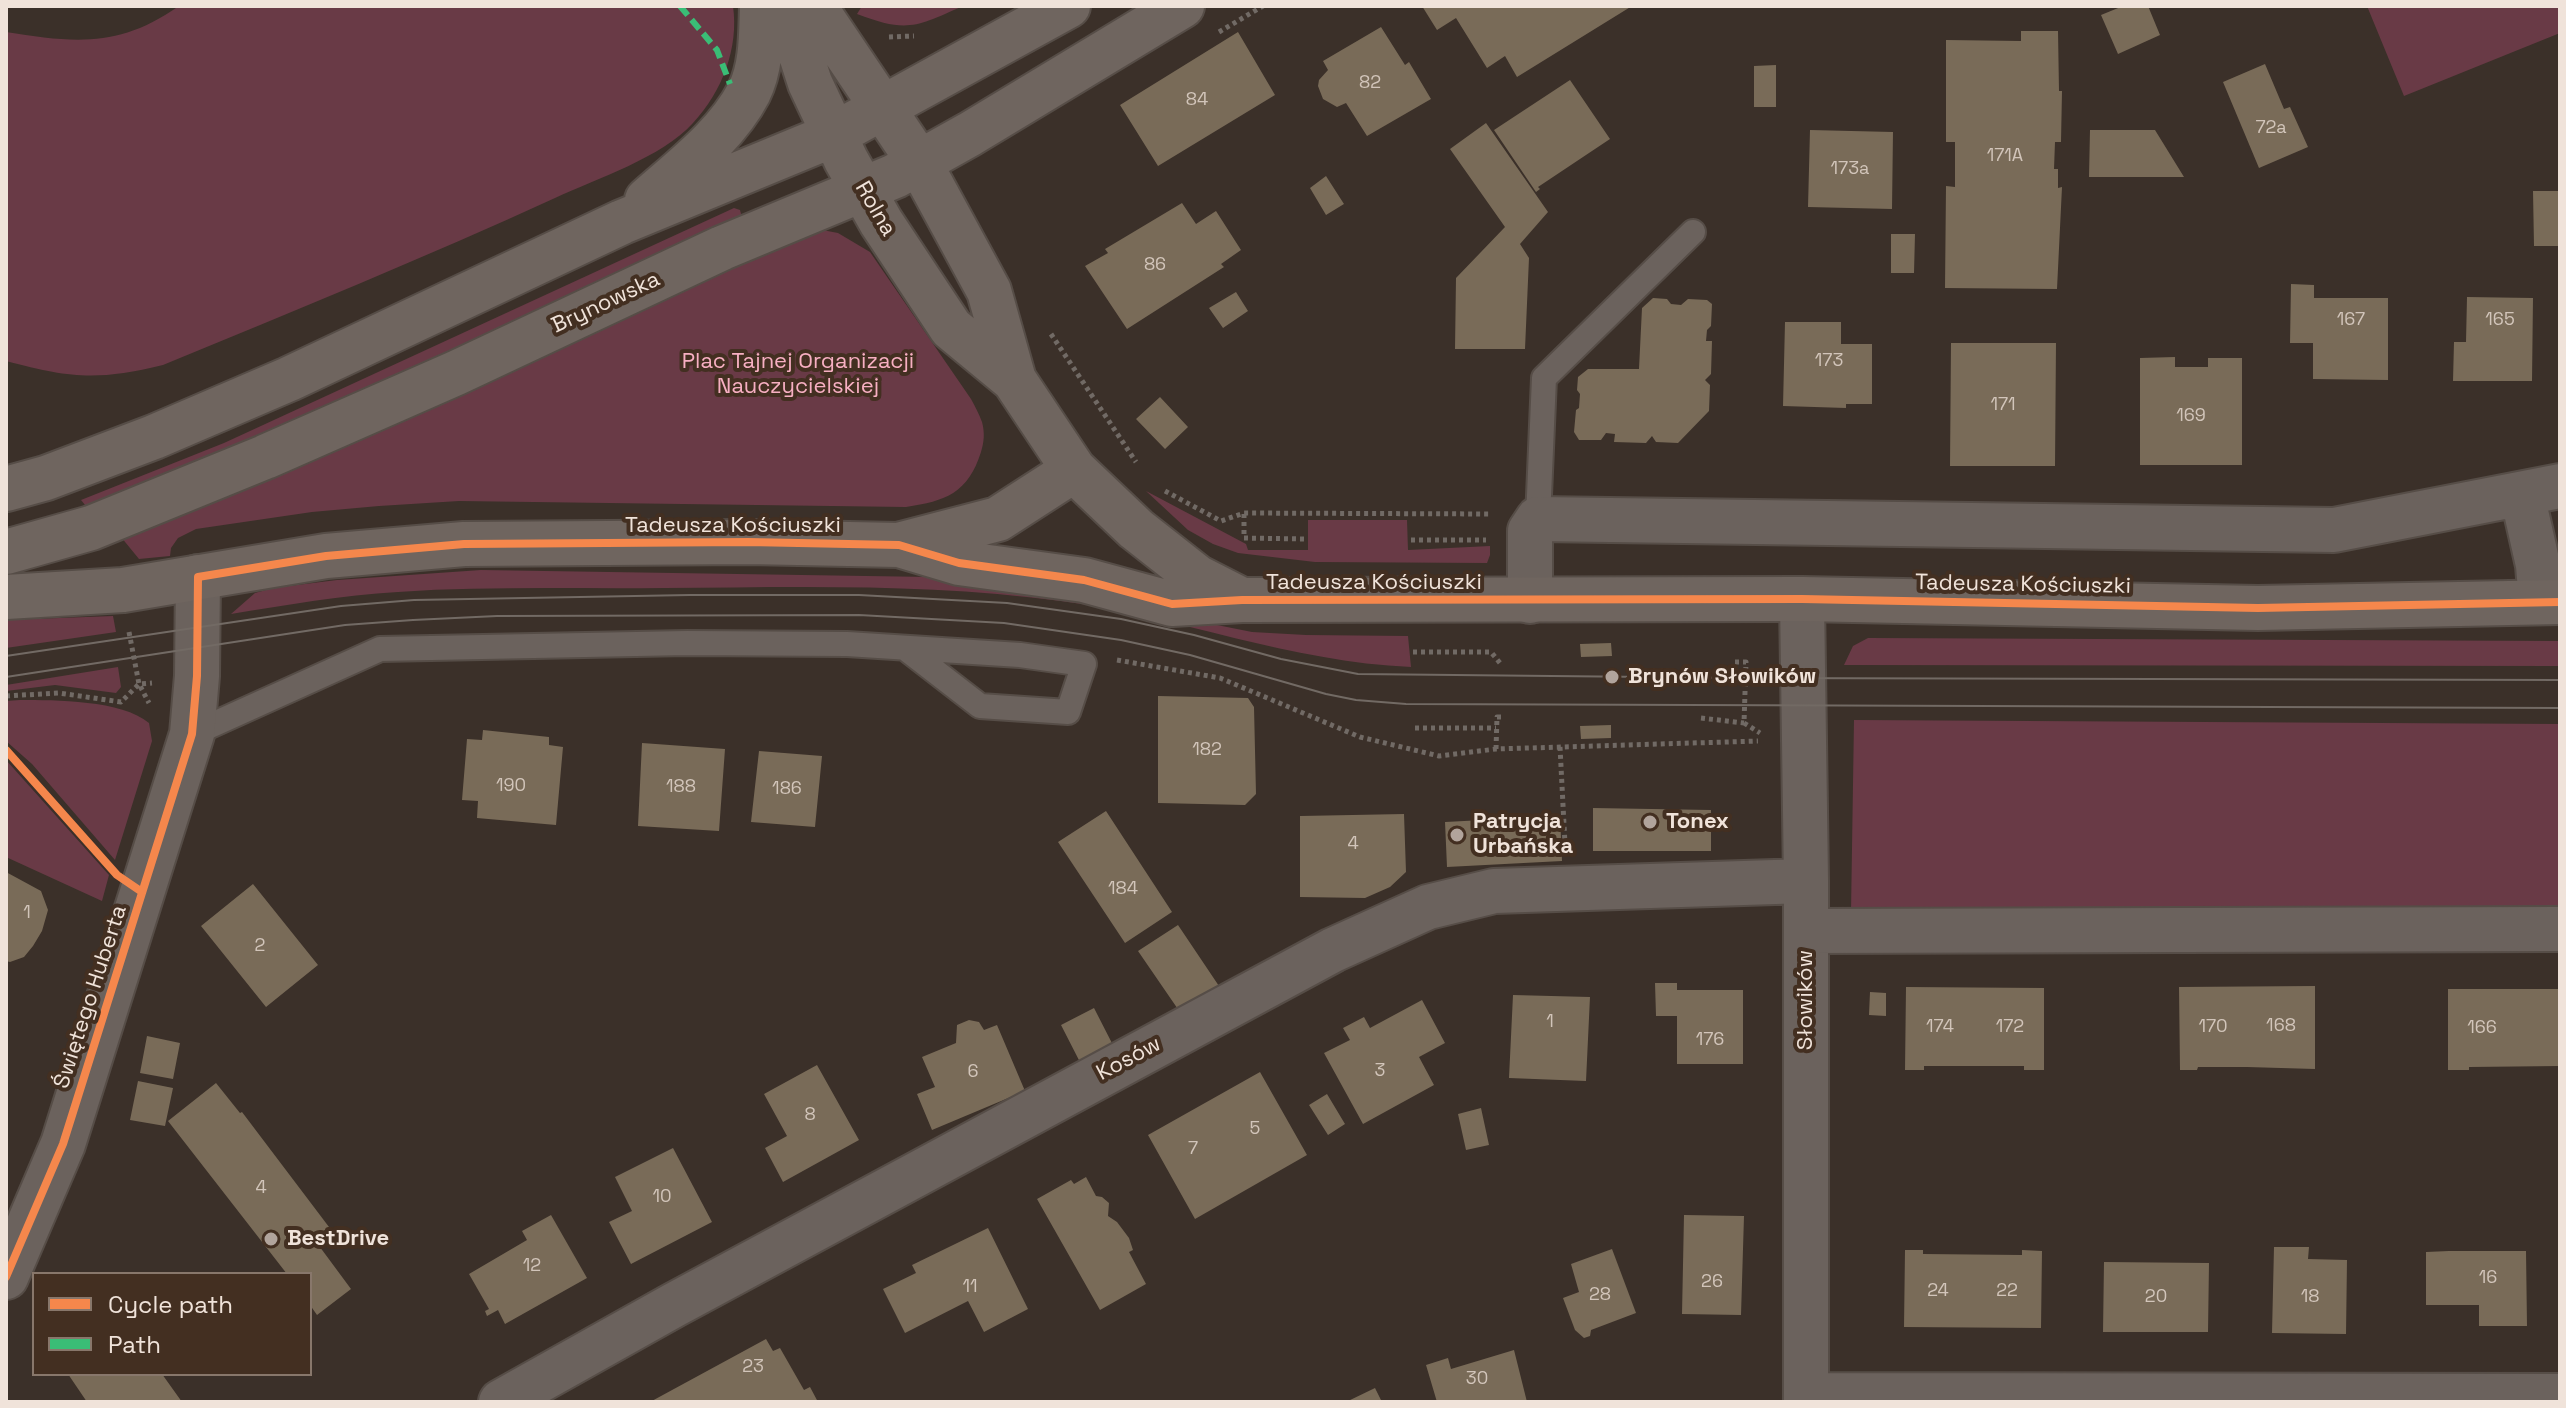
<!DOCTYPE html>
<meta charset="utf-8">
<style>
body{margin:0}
#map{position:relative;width:2566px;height:1408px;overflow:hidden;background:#3b3029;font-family:"Space Grotesk",sans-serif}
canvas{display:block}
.frame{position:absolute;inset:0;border:8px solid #f0e3da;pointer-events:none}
.legend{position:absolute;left:32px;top:1272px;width:280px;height:104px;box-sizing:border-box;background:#432f21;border:2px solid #88776b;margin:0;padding:10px 14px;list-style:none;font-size:24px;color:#f0e3da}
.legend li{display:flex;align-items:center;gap:16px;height:40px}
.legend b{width:40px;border:2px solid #88776b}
</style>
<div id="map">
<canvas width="2566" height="1408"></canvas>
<div class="frame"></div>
<ul class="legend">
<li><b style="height:10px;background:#f5874c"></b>Cycle path</li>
<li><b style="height:10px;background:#3abd76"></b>Path</li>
</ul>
</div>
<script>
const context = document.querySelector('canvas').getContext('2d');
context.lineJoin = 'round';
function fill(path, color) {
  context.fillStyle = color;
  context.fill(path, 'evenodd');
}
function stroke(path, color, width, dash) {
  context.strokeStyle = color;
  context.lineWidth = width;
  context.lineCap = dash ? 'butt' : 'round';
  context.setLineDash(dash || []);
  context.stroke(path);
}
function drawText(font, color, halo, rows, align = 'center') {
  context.font = font + ' "Space Grotesk",sans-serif';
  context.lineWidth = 8;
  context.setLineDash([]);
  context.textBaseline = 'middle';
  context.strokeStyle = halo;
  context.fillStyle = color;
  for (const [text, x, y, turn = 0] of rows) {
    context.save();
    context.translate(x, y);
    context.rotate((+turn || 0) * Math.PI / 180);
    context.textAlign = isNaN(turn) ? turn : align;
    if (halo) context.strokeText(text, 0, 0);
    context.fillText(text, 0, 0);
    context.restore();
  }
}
const green = new Path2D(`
 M179,6H733C739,48 722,92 693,123C661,158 598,178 555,198C426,257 294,311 163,365C97,381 70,378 6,361V32C75,43 119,48 179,6Z
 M862,6H963C916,27 907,33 857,14Z
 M2367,6H2560V33L2404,96Z
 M734,208L740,210L742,218L199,467L90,511L81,500L224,443Z
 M817,229L838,233L870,252L971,399C975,406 979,414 982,422C985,433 984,442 981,452C968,493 946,501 906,507L459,501L379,506L312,512L196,529L178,538L171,548L170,556L139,559L121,537Z
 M1146,491L1246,544L1248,550H1308V520H1407L1408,550L1490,546V555L1487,563L1315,562L1238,553L1213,544L1188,530Z
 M481,570L931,577L1172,616L1252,632L1306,635L1408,636L1411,667C1291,662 1179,617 1061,601C930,583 797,587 664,588C575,589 487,586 398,592C342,595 287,605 231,614L255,593L273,588L337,580Z
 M113,616L116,632L6,648V620Z
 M1868,638L2560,641V666L1844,665L1853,646Z
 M118,667L121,687L116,693L55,685L6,691V685Z
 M20,700C55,700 122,700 149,723L152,741L115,860L32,764L6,741V701Z
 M1854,720L2560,724V913L1851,912Z
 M6,760L109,875L102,901L6,857Z`);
const building = new Path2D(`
 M1422,6H1632L1517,77L1505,56L1487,68L1456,18L1437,30Z
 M2123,6H2148L2160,35L2118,54L2101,15Z
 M1381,27L1405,65L1409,62L1431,99L1367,136L1346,103L1337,107L1323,99L1318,86L1319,80L1328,70L1323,61Z
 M2021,31H2058L2059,91H2062L2061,142H2055L2054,169H2058V188L2062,187L2057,289L1945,288L1946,186L1955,187V142H1946V40L2021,41Z
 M1238,32L1275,95L1158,166L1120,105Z
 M2265,64L2284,109L2290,107L2308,147L2259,168L2223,82Z
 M1776,65V107H1754V66Z
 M1570,80L1610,139L1538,187L1540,189L1536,192L1494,130Z
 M1486,123L1548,212L1520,244L1529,258L1525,349H1455L1456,278L1505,227L1450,149Z
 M1810,130L1893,132L1892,209L1808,207Z
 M2090,130H2155L2184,177H2089Z
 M1326,176L1344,204L1326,215L1310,188Z
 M2533,191H2559V246H2534Z
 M1182,203L1196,224L1216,211L1241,250L1221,264L1224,267L1127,329L1085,266L1108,253L1105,249Z
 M1891,234H1915L1914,273H1891Z
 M2291,284L2314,285V298H2388V380L2313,379V343H2290Z
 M1236,292L1248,311L1223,328L1209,308Z
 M2467,297L2533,298L2532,381H2453L2454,342H2466Z
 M1653,298L1667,299L1671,304L1681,305L1688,299L1707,300L1712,304L1711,326L1707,330L1706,341H1712L1711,374L1705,380L1710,385L1709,411L1678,443L1656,442L1652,436L1646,443L1614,442L1615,434L1606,433L1601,440H1579L1574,432L1576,410L1579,408L1580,394L1577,390L1578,377L1588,369H1639L1642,308Z
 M1785,322H1841V344H1872V404H1846V408L1783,406Z
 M1951,343H2056L2055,466H1950Z
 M2175,357V367H2208V358H2242V465H2140V358Z
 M1160,397L1188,427L1165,449L1136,419Z
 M1611,643L1612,656L1581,657L1580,644Z
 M1158,696L1248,698L1254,707L1256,794L1245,805L1158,803Z
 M1611,725V738L1581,739L1580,726Z
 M483,730L549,737V745L563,747L556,825L477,818L478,801L462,800L467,739L482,740Z
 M642,743L725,749L719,831L638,826Z
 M759,751L822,756L815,827L751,822Z
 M1593,808L1711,810V851H1593Z
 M1106,811L1172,912L1125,943L1058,842Z
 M1404,814L1406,872L1390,887L1365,898L1300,897V816Z
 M1560,816L1562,861L1447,867L1445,822Z
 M6,872L41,891L48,910L42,931L33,946L24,957L10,962L6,961Z
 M253,884L318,965L266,1007L201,926Z
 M1178,925L1223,992L1184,1018L1138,951Z
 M1655,983H1677V990H1743V1064H1677V1016H1656Z
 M2315,986V1069L2247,1067H2198L2197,1070H2180L2179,987Z
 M1906,987L2044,988V1070H2024V1066H1924V1070H1905Z
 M2448,989H2560V1066L2469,1067V1070H2448Z
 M1870,992L1886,993V1016L1869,1015Z
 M1513,995L1590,997L1586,1081L1509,1078Z
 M1422,1000L1445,1043L1419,1057L1434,1085L1363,1124L1324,1053L1350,1040L1343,1028L1364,1017L1370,1028Z
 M1094,1008L1116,1051L1083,1068L1061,1025Z
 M969,1020L979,1022L984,1030L997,1025L1025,1091L932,1130L917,1094L935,1087L922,1057L956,1043L957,1025Z
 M147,1036L180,1043L173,1079L140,1073Z
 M817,1065L859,1140L783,1182L765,1148L787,1136L764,1094Z
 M1260,1072L1307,1155L1195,1219L1148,1135Z
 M138,1081L173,1088L165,1126L130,1120Z
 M216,1083L240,1113L242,1112L329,1227L314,1239L351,1289L317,1315L310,1305V1274H287L168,1121Z
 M1327,1094L1345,1124L1328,1135L1309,1105Z
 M1481,1108L1489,1145L1466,1150L1458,1114Z
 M673,1148L712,1222L631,1264L609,1222L632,1211L615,1177Z
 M1086,1177L1096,1196L1102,1197L1109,1203L1108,1216L1117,1222L1129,1238L1133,1250L1129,1252L1146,1284L1100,1310L1037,1199L1071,1180L1074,1184Z
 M551,1215L587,1278L505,1324L498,1310L487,1316L485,1311L489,1309L469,1274L527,1240L522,1231Z
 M1684,1215L1744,1216L1741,1315L1682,1314Z
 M988,1228L1028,1309L984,1332L968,1301L905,1333L883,1289L916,1273L912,1265Z
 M2274,1247H2309L2308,1259L2347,1260L2346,1334L2272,1333Z
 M1612,1249L1636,1313L1591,1330L1590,1336L1584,1338L1575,1330L1563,1298L1579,1292L1571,1264Z
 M1905,1250H1923V1254L2022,1255V1250L2042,1251L2041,1328L1904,1327Z
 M2449,1251H2526L2527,1326H2479V1305H2426V1252Z
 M2104,1262L2209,1263L2208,1332H2103Z
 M766,1339L773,1351L780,1348L804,1390L810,1387L818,1402H650Z
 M1514,1350L1527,1402H1437L1426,1365L1448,1358L1451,1369Z
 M68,1374H162L182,1402H87Z
 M1375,1388L1382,1402H1346Z`);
const path = new Path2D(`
 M1219,32L1263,6
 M889,37L914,36
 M1051,334L1136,462
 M1165,491L1221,521L1244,513L1491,514
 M1244,514V538L1306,539
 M1411,540H1486
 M129,632L139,684L152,683
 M1413,652H1491L1500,663
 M1117,660L1220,678L1360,737L1439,756L1496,749L1758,741
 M1735,662H1746L1744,723L1760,733
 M6,696L59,693L121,702L139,684L149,703
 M1701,718L1744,723
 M1415,728H1496
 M1560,747L1565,844
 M1496,749L1497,717H1504`);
const lane = new Path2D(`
 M1538,519L1544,378L1693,232
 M192,734L380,649L687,643L847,644L1020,655L1084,664L1068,712L980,706L905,648`);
const street = new Path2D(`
 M2522,494L2538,565L2541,602
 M1802,599L1806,881V1402
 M1530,601V531L1538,519L2334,530L2560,486
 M1806,931L2560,929
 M6,1277L63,1144L192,734L197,676L198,577
 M1806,1395L2560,1396
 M501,1402L674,1305L1333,950L1428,907L1494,891L1806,881`);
const secondary = new Path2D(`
 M785,6L810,83L846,160L881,222L951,328L1014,380L1074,470L1136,529L1197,577L1242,600
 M814,6L919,162L989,291L1014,380
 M647,200C683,168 726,136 749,92C762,66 761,34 762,6
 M6,489L46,478L154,437L289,379L622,222L833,135L1068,6
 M902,544L998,519L1074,470
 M6,552L91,528L265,457L456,373L722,248L895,176L970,134L1182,6
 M6,597L123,590L326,556L464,544L748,542L899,545L959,563L1084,580L1172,604L1242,600L1802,599L2258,608L2560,602`);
const tram = new Path2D(`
 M6,656L341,606L414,600L690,595H859L1007,603L1121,619L1194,635L1281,659L1358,674L1746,678L2560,680
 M6,677L345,625L413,620L497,616L859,615L1004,623L1121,640L1190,655L1326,694L1356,700L1406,704L2560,708`);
const quiet = new Path2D(`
 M680,6L717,50L730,84`);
const cycleway = new Path2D(`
 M6,750L117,875L142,892
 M6,1277L63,1144L192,734L197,676L198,577L326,556L464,544L748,542L899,545L959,563L1084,580L1172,604L1242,600L1802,599L2258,608L2560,602`);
const markers = [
 [1612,677,8,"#b1a49c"],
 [1650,822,8,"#b1a49c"],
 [1457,835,8,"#b1a49c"],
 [271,1239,8,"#b1a49c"]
];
const numberNames = [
 ["82",1370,83],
 ["84",1197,100],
 ["72a",2271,128],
 ["171A",2005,156],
 ["173a",1850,169],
 ["86",1155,265],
 ["167",2351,320],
 ["165",2500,320],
 ["173",1829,361],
 ["171",2003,405],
 ["169",2191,416],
 ["182",1207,750],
 ["190",511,786],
 ["188",681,787],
 ["186",787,789],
 ["4",1353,844],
 ["184",1123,889],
 ["1",27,913],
 ["2",260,946],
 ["1",1550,1022],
 ["168",2281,1026],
 ["174",1940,1027],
 ["172",2010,1027],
 ["170",2213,1027],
 ["166",2482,1028],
 ["176",1710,1040],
 ["3",1380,1071],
 ["6",973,1072],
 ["8",810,1115],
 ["5",1255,1129],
 ["7",1193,1149],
 ["4",261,1188],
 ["10",662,1197],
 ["12",532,1266],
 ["16",2488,1278],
 ["26",1712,1282],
 ["11",970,1287],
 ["24",1938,1291],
 ["22",2007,1291],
 ["28",1600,1295],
 ["20",2156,1297],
 ["18",2310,1297],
 ["23",753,1367],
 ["30",1477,1379]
];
const streetNames = [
 ["Rolna",875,209,60],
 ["Brynowska",606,303,-25],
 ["Tadeusza Kościuszki",733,526],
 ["Tadeusza Kościuszki",1374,583],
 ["Tadeusza Kościuszki",2023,585,1],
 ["Świętego Huberta",91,997,-72],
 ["Słowików",1806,1000,-90],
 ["Kosów",1129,1059,-28]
];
const parkNames = [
 ["Plac Tajnej Organizacji",798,362],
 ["Nauczycielskiej",798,387]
];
const poiNames = [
 ["Brynów Słowików",1628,677],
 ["Patrycja",1473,822],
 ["Urbańska",1473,847],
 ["Tonex",1666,822],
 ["BestDrive",287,1239]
];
fill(green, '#693a46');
fill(building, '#796b58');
stroke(lane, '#564d47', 28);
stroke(street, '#564d47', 48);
stroke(secondary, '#564d47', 48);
stroke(path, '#716a65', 5, [4, 4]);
stroke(lane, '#6b625d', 24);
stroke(street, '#6b625d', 44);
stroke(secondary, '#6f655f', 44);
stroke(tram, '#726a64', 2);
stroke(quiet, '#3abd76', 6, [12, 6]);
stroke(cycleway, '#f5874c', 8);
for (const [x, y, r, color] of markers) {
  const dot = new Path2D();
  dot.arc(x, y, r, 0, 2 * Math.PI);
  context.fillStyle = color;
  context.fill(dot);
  stroke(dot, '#432f21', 3);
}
drawText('18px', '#d2c5ba', null, numberNames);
drawText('22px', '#f0e3da', '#432f21', streetNames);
drawText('22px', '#f7afc2', '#432f21', parkNames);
drawText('bold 22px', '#f0e3da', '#432f21', poiNames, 'left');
</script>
